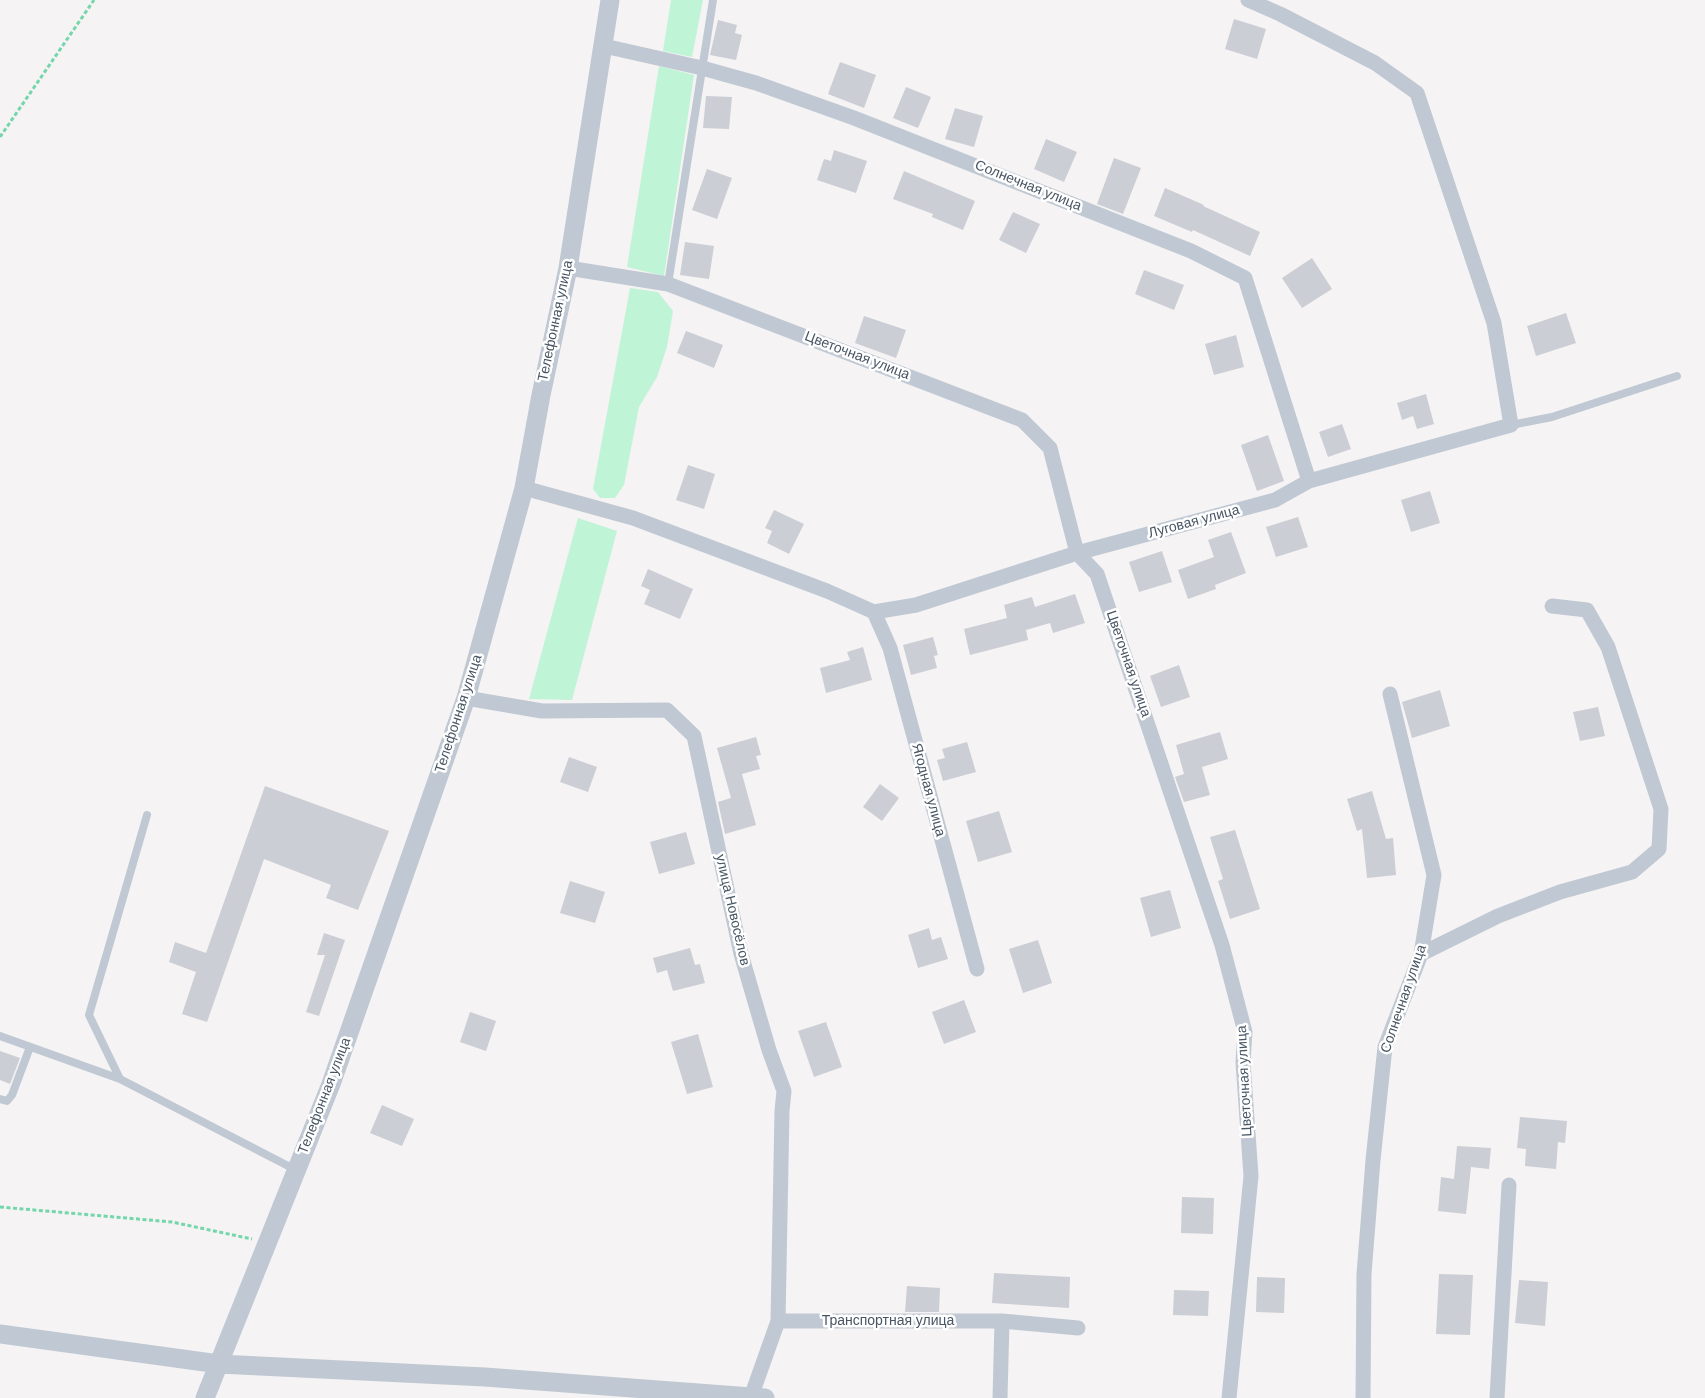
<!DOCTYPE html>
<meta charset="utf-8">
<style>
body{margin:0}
canvas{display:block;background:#f5f3f3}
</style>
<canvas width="1705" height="1398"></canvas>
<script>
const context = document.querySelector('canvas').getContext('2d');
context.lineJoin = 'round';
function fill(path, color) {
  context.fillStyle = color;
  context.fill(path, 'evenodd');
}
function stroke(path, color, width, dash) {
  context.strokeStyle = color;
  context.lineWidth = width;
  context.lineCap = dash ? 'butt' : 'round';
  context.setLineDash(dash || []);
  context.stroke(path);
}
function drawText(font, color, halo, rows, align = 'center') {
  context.font = font + ' "DM Sans",sans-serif';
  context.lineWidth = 5;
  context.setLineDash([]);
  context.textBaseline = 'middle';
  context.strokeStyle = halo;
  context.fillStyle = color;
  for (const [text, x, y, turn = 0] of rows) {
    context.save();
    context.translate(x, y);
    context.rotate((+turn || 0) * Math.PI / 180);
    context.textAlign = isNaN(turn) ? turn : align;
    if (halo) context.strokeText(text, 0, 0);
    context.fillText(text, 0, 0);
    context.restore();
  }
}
const green = new Path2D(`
 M671,0H703L692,57L663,51Z
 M659,66L694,75L664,276L627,267Z
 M630,288L658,292L673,311L667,347L657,377L639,407L624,485L615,498H600L593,489Z
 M578,518L617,531L572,700L529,699Z`);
const building = new Path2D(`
 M1234,19L1266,29L1257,59L1225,49Z
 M718,20L737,25L735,33L742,35L736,60L710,55Z
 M840,62L876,75L864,108L828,94Z
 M906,87L931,97L918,128L893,118Z
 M706,96L732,97L729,129L703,128Z
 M955,108L983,116L974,147L945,139Z
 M1046,139L1077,152L1064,182L1034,169Z
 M834,150L867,161L856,193L817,180L824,159L831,161Z
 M1114,158L1141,168L1123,214L1097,204Z
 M707,169L732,178L717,219L692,210Z
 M904,171L975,201L963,230L932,217L933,214L893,199Z
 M1165,188L1204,205L1203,206L1260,232L1250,256L1193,230L1192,232L1154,216Z
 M1013,212L1040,224L1026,253L999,240Z
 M685,242L714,246L709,279L680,275Z
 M1312,258L1332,289L1302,308L1282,278Z
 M1144,270L1184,285L1174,310L1135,294Z
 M1566,313L1576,343L1536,356L1527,326Z
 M864,316L906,330L896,358L855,343Z
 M686,331L723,345L714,368L677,353Z
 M1236,335L1244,367L1214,375L1205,344Z
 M1426,394L1434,424L1417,429L1413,416L1402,420L1397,403Z
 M1342,424L1351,449L1328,457L1319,432Z
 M1268,435L1284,481L1257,491L1241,445Z
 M688,465L715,474L704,509L676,500Z
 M1430,491L1440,523L1411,532L1401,500Z
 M774,510L804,524L789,554L767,543L772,531L765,528Z
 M1298,517L1308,547L1276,557L1266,527Z
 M1231,532L1246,573L1215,585L1216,589L1188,599L1178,570L1214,557L1208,540Z
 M1162,551L1172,582L1139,592L1129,562Z
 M648,569L693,589L680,619L644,604L650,590L641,586Z
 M1075,594L1085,623L1053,633L1050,623L1026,630L1028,640L970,655L964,629L1007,618L1004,605L1032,597L1035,607Z
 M933,637L938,655L934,656L937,668L911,675L903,645Z
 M863,647L872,680L826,693L820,668L850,660L847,652Z
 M1179,665L1190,697L1161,707L1150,676Z
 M1440,690L1450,726L1412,738L1402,702Z
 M1598,707L1605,736L1580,741L1573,712Z
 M1220,732L1228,759L1202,767L1210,795L1184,802L1175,777L1184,774L1176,745Z
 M756,737L761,755L756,756L760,769L742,774L756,825L725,834L718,802L731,798L717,748Z
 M967,742L976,772L943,781L937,760L945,758L942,749Z
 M569,757L597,767L588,792L560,782Z
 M880,784L899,798L882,821L863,807Z
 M265,786L389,831L358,910L326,898L331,885L264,859L207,1022L182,1014L196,972L169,962L175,942L206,953Z
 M1372,791L1386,839L1393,838L1396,875L1367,878L1362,829L1357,831L1347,799Z
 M999,811L1012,852L978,862L966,821Z
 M1235,830L1260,909L1230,919L1218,881L1223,879L1210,837Z
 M686,832L695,864L659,874L650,842Z
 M570,881L605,892L595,923L560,913Z
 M1170,890L1181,928L1151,937L1140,898Z
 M929,928L932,940L941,937L948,959L918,968L908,935Z
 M324,933L345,940L319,1016L306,1012L325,955H317Z
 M1038,940L1052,983L1023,993L1009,949Z
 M690,948L695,965L700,964L705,983L673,991L667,970L657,973L653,958Z
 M964,1000L976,1032L944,1044L932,1012Z
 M470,1012L496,1021L486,1051L460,1042Z
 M826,1022L842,1067L814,1077L798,1031Z
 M698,1034L713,1087L687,1094L671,1042Z
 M0,1051L20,1058L10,1084L0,1080Z
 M382,1105L414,1119L402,1146L370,1133Z
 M1520,1117L1567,1121L1565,1143L1558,1142L1556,1169L1525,1166L1526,1149L1517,1148Z
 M1457,1146L1491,1148L1489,1169L1471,1167L1466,1214L1438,1211L1441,1177L1454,1179Z
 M1182,1197L1214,1198L1213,1234L1181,1233Z
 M994,1273L1070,1277L1069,1308L992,1303Z
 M1439,1274L1473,1275L1470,1335L1436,1334Z
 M1257,1277L1285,1278L1284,1313L1256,1312Z
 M1519,1280L1548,1282L1545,1326L1515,1323Z
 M907,1286L940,1288L939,1312H905Z
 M1174,1290L1209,1291L1208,1316L1173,1315Z`);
const path = new Path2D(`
 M0,137L94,0
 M0,1207L172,1222L252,1239`);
const service = new Path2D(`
 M668,284L713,0
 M1511,425L1552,417L1677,376
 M0,1036L120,1079L296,1170
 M120,1079L89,1015L147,815
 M0,1099L7,1101L12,1095L30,1047`);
const minor = new Path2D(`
 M604,46L702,68L756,83L854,118L1191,251L1245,278L1309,481
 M568,268L668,284L1022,420L1050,448L1077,553L1097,574L1222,945L1245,1032L1243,1062L1251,1176L1229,1398
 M524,488L633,518L827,591L874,612
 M874,612L916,605L1077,553L1275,500L1309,481L1511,425L1494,323L1417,93L1375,63L1280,14L1248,0
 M874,612L890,648L977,969
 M466,698L542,711L667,710L694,736L741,954L769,1050L784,1091L782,1111L778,1321
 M1421,954L1498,916L1560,892L1632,872L1659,849L1661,809L1608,647L1587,610L1552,606
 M751,1397L778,1321H1002L1078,1328
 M1000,1398L1002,1321
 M1363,1398L1364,1274L1373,1160L1385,1047L1421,954L1434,875L1390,694
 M1497,1398L1509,1185`);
const tertiary = new Path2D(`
 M0,1334L219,1364L485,1377L765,1398
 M205,1398L331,1084L466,698L524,488L541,395L568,268L610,0`);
const streetNames = [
 ["Солнечная улица",1028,186,22],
 ["Телефонная улица",556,321,-78],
 ["Цветочная улица",857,356,21],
 ["Луговая улица",1194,522,-15],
 ["Цветочная улица",1128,664,71],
 ["Телефонная улица",459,714,-72],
 ["Ягодная улица",928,790,75],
 ["улица Новосёлов",732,910,77],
 ["Солнечная улица",1404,999,-71],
 ["Цветочная улица",1245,1081,-93],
 ["Телефонная улица",325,1096,-69],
 ["Транспортная улица",888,1321]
];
fill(green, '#c0f4d7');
fill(building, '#ccced5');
stroke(path, '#74d6ab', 3, [4, 2.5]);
stroke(service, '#c0c9d3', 8);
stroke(minor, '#c0c9d3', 15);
stroke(tertiary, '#c0c9d3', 19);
drawText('14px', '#485563', '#fff', streetNames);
</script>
